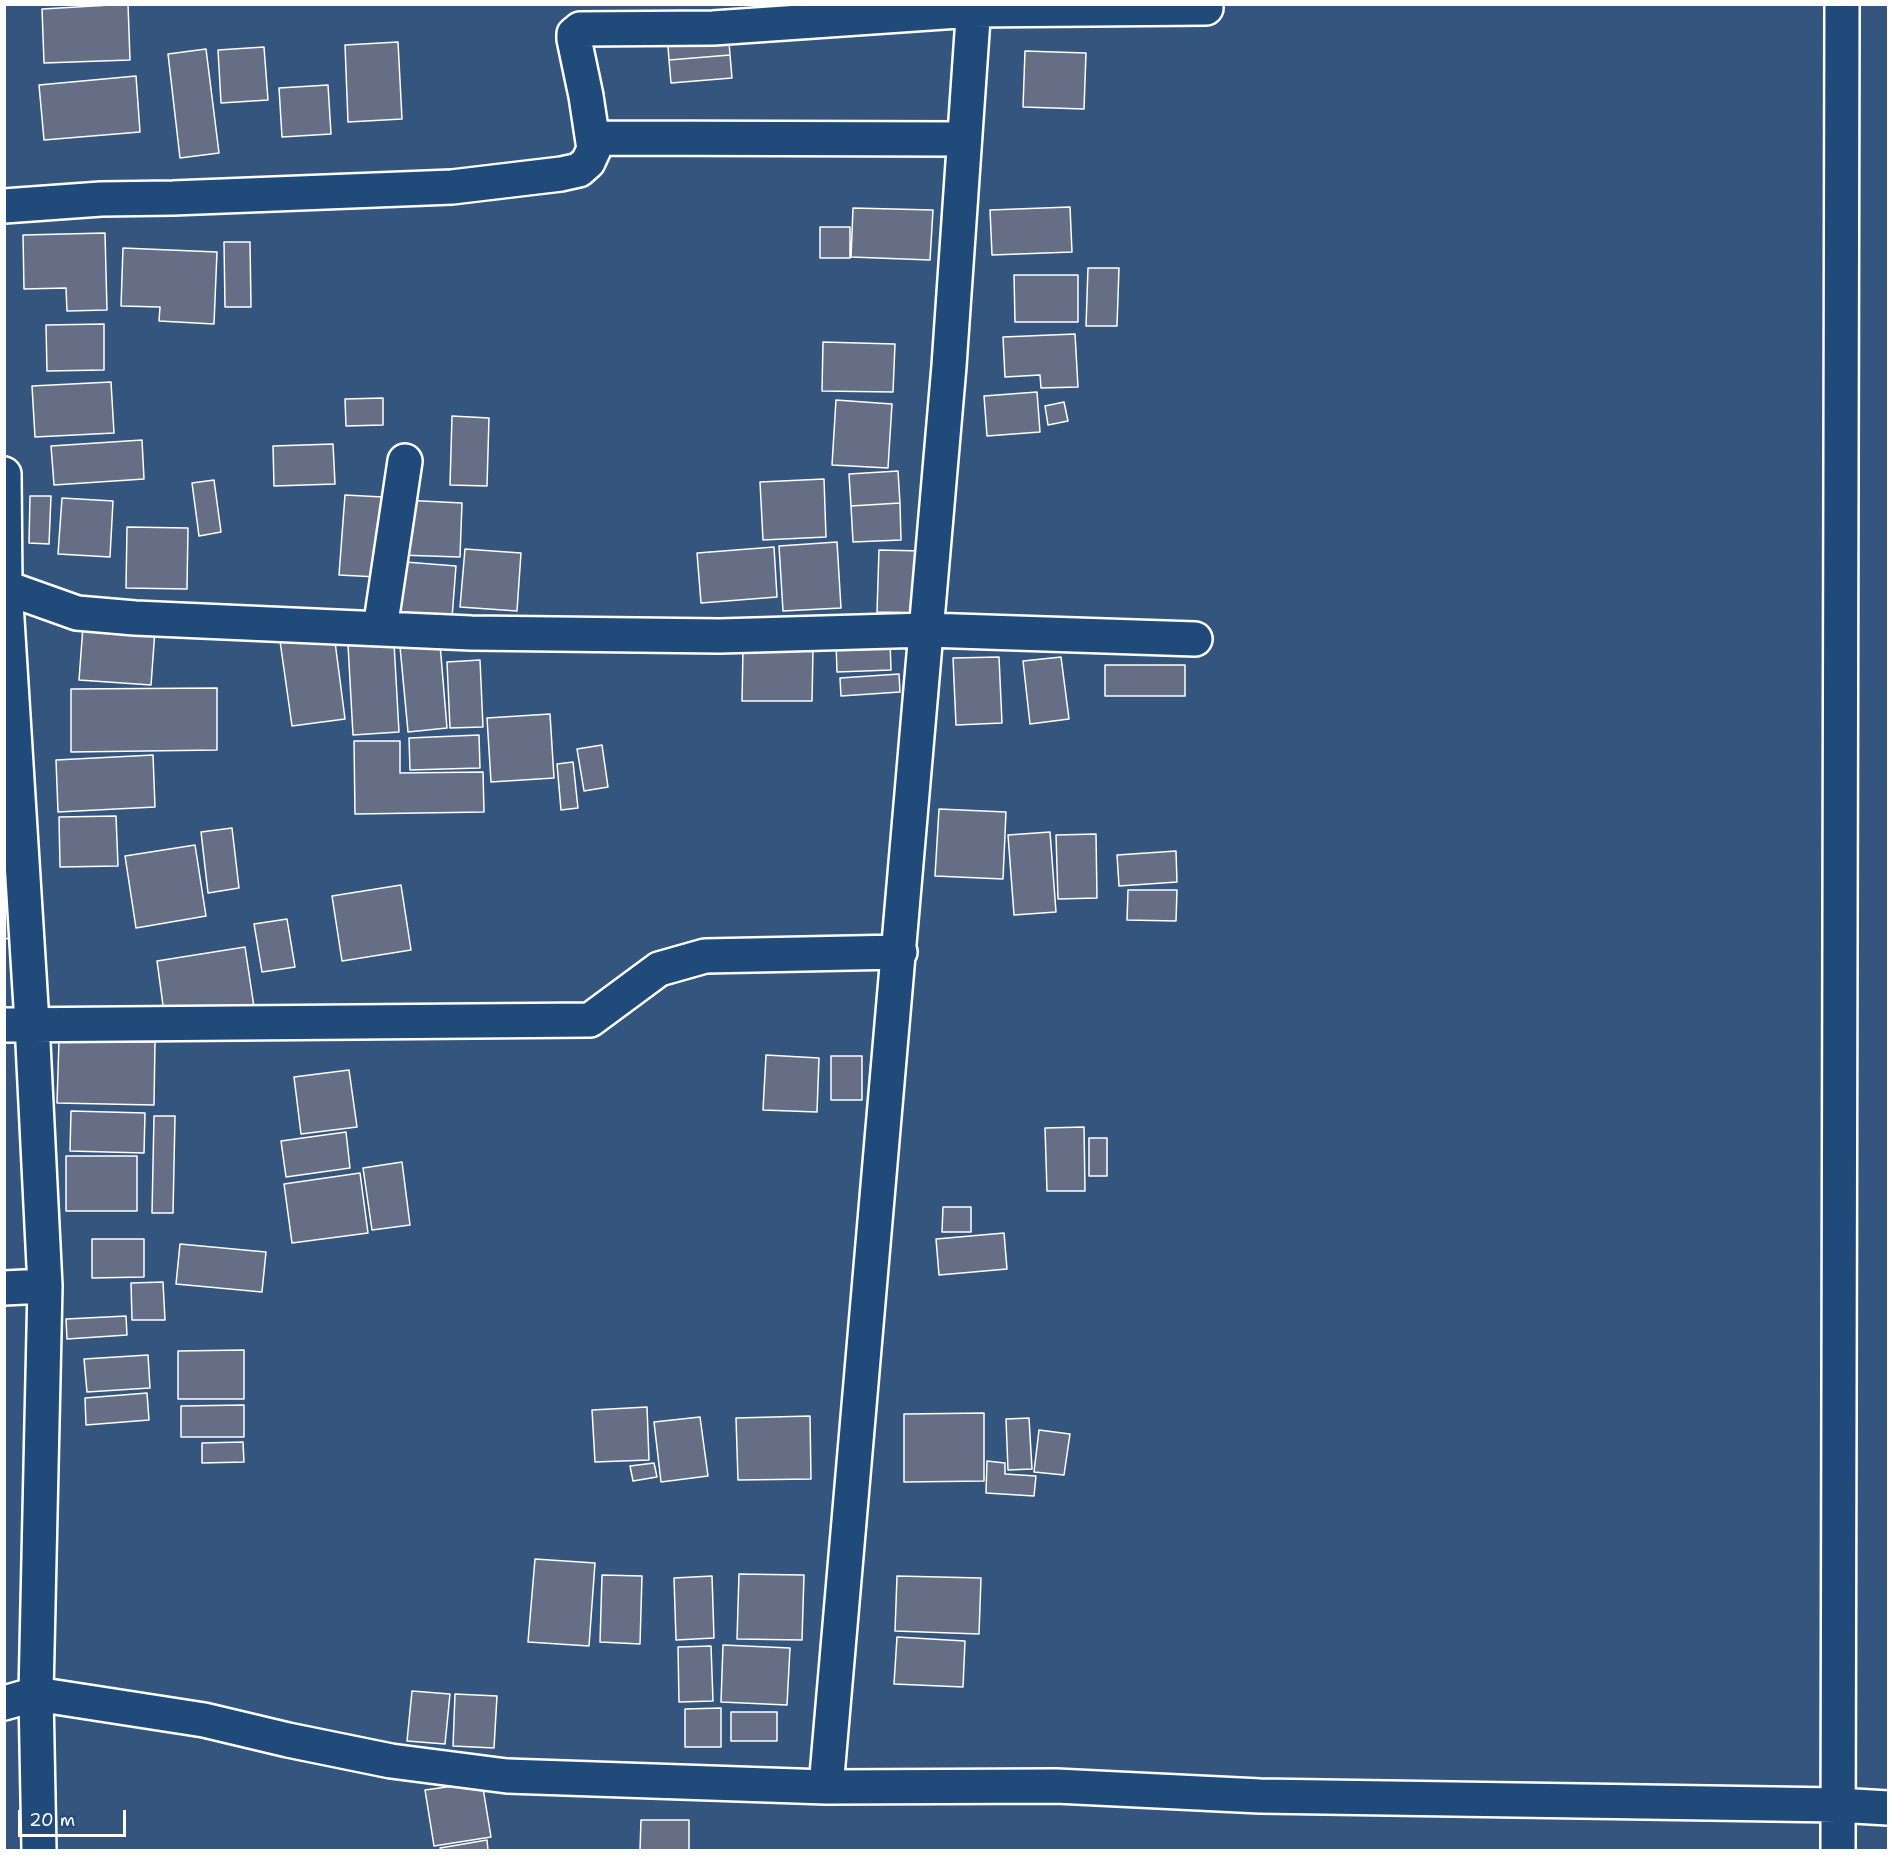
<!DOCTYPE html>
<style>
body{margin:0}
#map{position:relative;width:1893px;height:1855px;overflow:hidden;background:#34557d;font-family:"Shantell Sans",sans-serif}
canvas{display:block}
.frame{position:absolute;inset:0;border:6px solid #fff;pointer-events:none}
.scale{position:absolute;left:18px;top:1810px;width:108px;height:27px;box-sizing:border-box;border:3px solid #fff;border-top:0;padding-left:8px;font-size:18px;line-height:21px;white-space:nowrap;color:#fff;-webkit-text-stroke:4px #1f4a7a;paint-order:stroke}
</style>
<div id="map">
<canvas width="1893" height="1855"></canvas>
<div class="frame"></div>
<div class="scale">20 m</div>
</div>
<script>
const context = document.querySelector('canvas').getContext('2d');
context.lineJoin = 'round';
function fill(path, color) {
  context.fillStyle = color;
  context.fill(path, 'evenodd');
}
function stroke(path, color, width, dash) {
  context.strokeStyle = color;
  context.lineWidth = width;
  context.lineCap = dash ? 'butt' : 'round';
  context.setLineDash(dash || []);
  context.stroke(path);
}
const building = new Path2D(`
 M128,4L130,60L44,63L42,9Z
 M728,28L730,55L669,60L667,33Z
 M398,42L402,119L348,122L345,45Z
 M264,47L268,100L221,103L218,50Z
 M206,49L219,153L180,158L168,54Z
 M1025,51L1086,53L1084,109L1023,107Z
 M730,55L732,78L671,83L669,60Z
 M136,76L140,132L44,140L39,85Z
 M328,85L331,134L282,137L279,88Z
 M1070,207L1072,252L992,255L990,210Z
 M853,208L933,210L930,260L851,257Z
 M820,227H850V258H820Z
 M105,233L107,310L67,311L66,288L24,289L23,235Z
 M224,242H250L251,307H225Z
 M123,248L217,252L214,324L159,321L160,307L121,306Z
 M1088,268H1119L1117,326H1086Z
 M1014,275H1078V322H1015Z
 M104,324V370L47,371L46,325Z
 M1075,334L1078,387L1041,388L1040,375L1005,377L1003,337Z
 M823,342L895,344L893,392L822,391Z
 M111,382L114,433L35,437L32,386Z
 M1037,392L1040,432L987,436L984,396Z
 M383,398V425L346,426L345,399Z
 M836,400L892,404L888,468L832,465Z
 M1064,402L1068,421L1048,425L1045,406Z
 M452,416L489,418L487,486L450,485Z
 M142,440L144,479L54,485L51,446Z
 M333,444L335,484L274,486L273,446Z
 M898,471L900,503L851,506L849,474Z
 M824,479L826,537L763,540L760,482Z
 M214,480L221,532L199,536L192,483Z
 M345,495L383,497L377,577L339,575Z
 M30,496H51L49,544L29,543Z
 M62,498L113,501L110,557L58,554Z
 M402,500L462,503L460,557L399,555Z
 M900,503L901,540L853,542L851,506Z
 M127,527L188,528L187,589L126,588Z
 M837,542L841,608L783,611L779,546Z
 M774,547L777,597L701,603L697,553Z
 M465,549L521,553L517,611L460,607Z
 M879,550L923,551L922,613L877,612Z
 M393,561L456,566L452,618L389,613Z
 M83,626L155,630L151,685L79,680Z
 M439,632L447,728L408,732L399,636Z
 M334,634L345,719L292,726L280,641Z
 M890,641L891,670L837,672L836,642Z
 M394,643L399,732L353,735L348,645Z
 M743,648L813,649L812,701H742Z
 M999,657L1002,723L956,725L953,658Z
 M1061,657L1069,719L1030,724L1023,661Z
 M480,660L483,727L450,728L447,662Z
 M1105,665H1185V696H1105Z
 M899,674L900,692L841,696L840,678Z
 M217,688V750L71,752V689Z
 M550,714L554,778L491,782L487,718Z
 M479,735L480,768L410,770L409,738Z
 M354,741H400V773L483,772L484,812L355,814Z
 M602,745L608,787L584,791L577,749Z
 M153,755L155,807L58,812L56,760Z
 M573,762L578,808L561,810L557,764Z
 M939,809L1006,812L1003,879L935,876Z
 M116,816L118,866L60,867L59,817Z
 M232,828L239,888L208,893L201,832Z
 M1050,832L1056,912L1014,915L1008,835Z
 M1096,834L1097,898L1058,899L1056,835Z
 M195,845L206,916L136,928L125,856Z
 M1176,851L1177,882L1119,886L1117,855Z
 M4,872L11,938L4,939Z
 M401,885L411,950L342,961L332,896Z
 M1128,890H1177L1176,921L1127,920Z
 M287,919L295,967L262,972L254,924Z
 M245,947L254,1007L165,1020L157,961Z
 M59,1040L155,1042L154,1105L57,1103Z
 M766,1055L819,1058L817,1112L763,1110Z
 M831,1056H862V1100H831Z
 M349,1070L357,1127L301,1134L294,1077Z
 M71,1111L145,1113L144,1153L70,1151Z
 M154,1116H175L173,1213H152Z
 M1084,1127L1085,1191H1047L1045,1128Z
 M346,1132L350,1168L286,1177L281,1141Z
 M1089,1138H1107V1176H1089Z
 M66,1156H137V1211H66Z
 M402,1162L410,1225L372,1230L363,1168Z
 M360,1173L368,1233L292,1243L284,1184Z
 M943,1207H971V1232H942Z
 M1004,1233L1007,1269L939,1275L936,1239Z
 M92,1239H144V1277L92,1278Z
 M180,1244L266,1252L262,1292L176,1284Z
 M163,1282L165,1320H132L131,1283Z
 M126,1316L127,1335L67,1339L66,1319Z
 M244,1350V1399H178V1351Z
 M148,1355L150,1388L87,1392L84,1359Z
 M147,1393L149,1420L86,1425L85,1398Z
 M244,1405V1437H181V1406Z
 M647,1407L649,1460L595,1462L592,1410Z
 M984,1413V1481L904,1482V1414Z
 M810,1416L811,1479L738,1480L736,1418Z
 M700,1417L708,1476L661,1482L654,1422Z
 M1029,1418L1032,1469L1008,1470L1006,1419Z
 M1039,1430L1070,1434L1064,1475L1034,1472Z
 M243,1442L244,1462L202,1463V1443Z
 M987,1461L1005,1463V1474L1036,1476L1034,1496L986,1493Z
 M654,1463L657,1477L633,1481L630,1466Z
 M535,1559L595,1563L589,1646L528,1642Z
 M739,1574L804,1575L802,1640L737,1639Z
 M602,1575L642,1576L640,1644L600,1642Z
 M712,1576L714,1638L676,1640L674,1578Z
 M897,1576L981,1578L979,1634L895,1631Z
 M897,1637L965,1641L963,1687L894,1684Z
 M723,1645L790,1648L787,1705L721,1702Z
 M711,1646L713,1701L679,1702L678,1647Z
 M412,1691L450,1694L445,1744L407,1741Z
 M455,1694L497,1696L494,1748L453,1746Z
 M721,1708V1747H685V1709Z
 M731,1712H777V1741H731Z
 M482,1782L491,1837L434,1846L425,1790Z
 M641,1820H689V1850H640Z
 M487,1840L488,1850H441L440,1848Z`);
const minor = new Path2D(`
 M593,138L964,139
 M4,206L101,199L173,198L452,187L561,174L579,170L588,162L594,149L586,96L574,39V34L580,29L713,28L973,10L1206,8
 M4,474L5,587L32,1023L45,1286L36,1694L204,1720L288,1740L391,1761L507,1776L826,1787L1056,1786L1260,1796L1837,1805L1888,1808
 M4,587L77,613L135,618L471,633L720,636L927,630L1195,639
 M380,629L405,461
 M4,1025L590,1020L659,969L705,956L900,952
 M4,1288L45,1286
 M4,1703L36,1694L39,1850
 M826,1787L949,366L974,4
 M1838,1850L1842,4`);
fill(building, '#656e85');
stroke(building, '#fff', 1.5);
stroke(minor, '#fff', 38);
stroke(minor, '#1f4a7a', 33);
</script>
